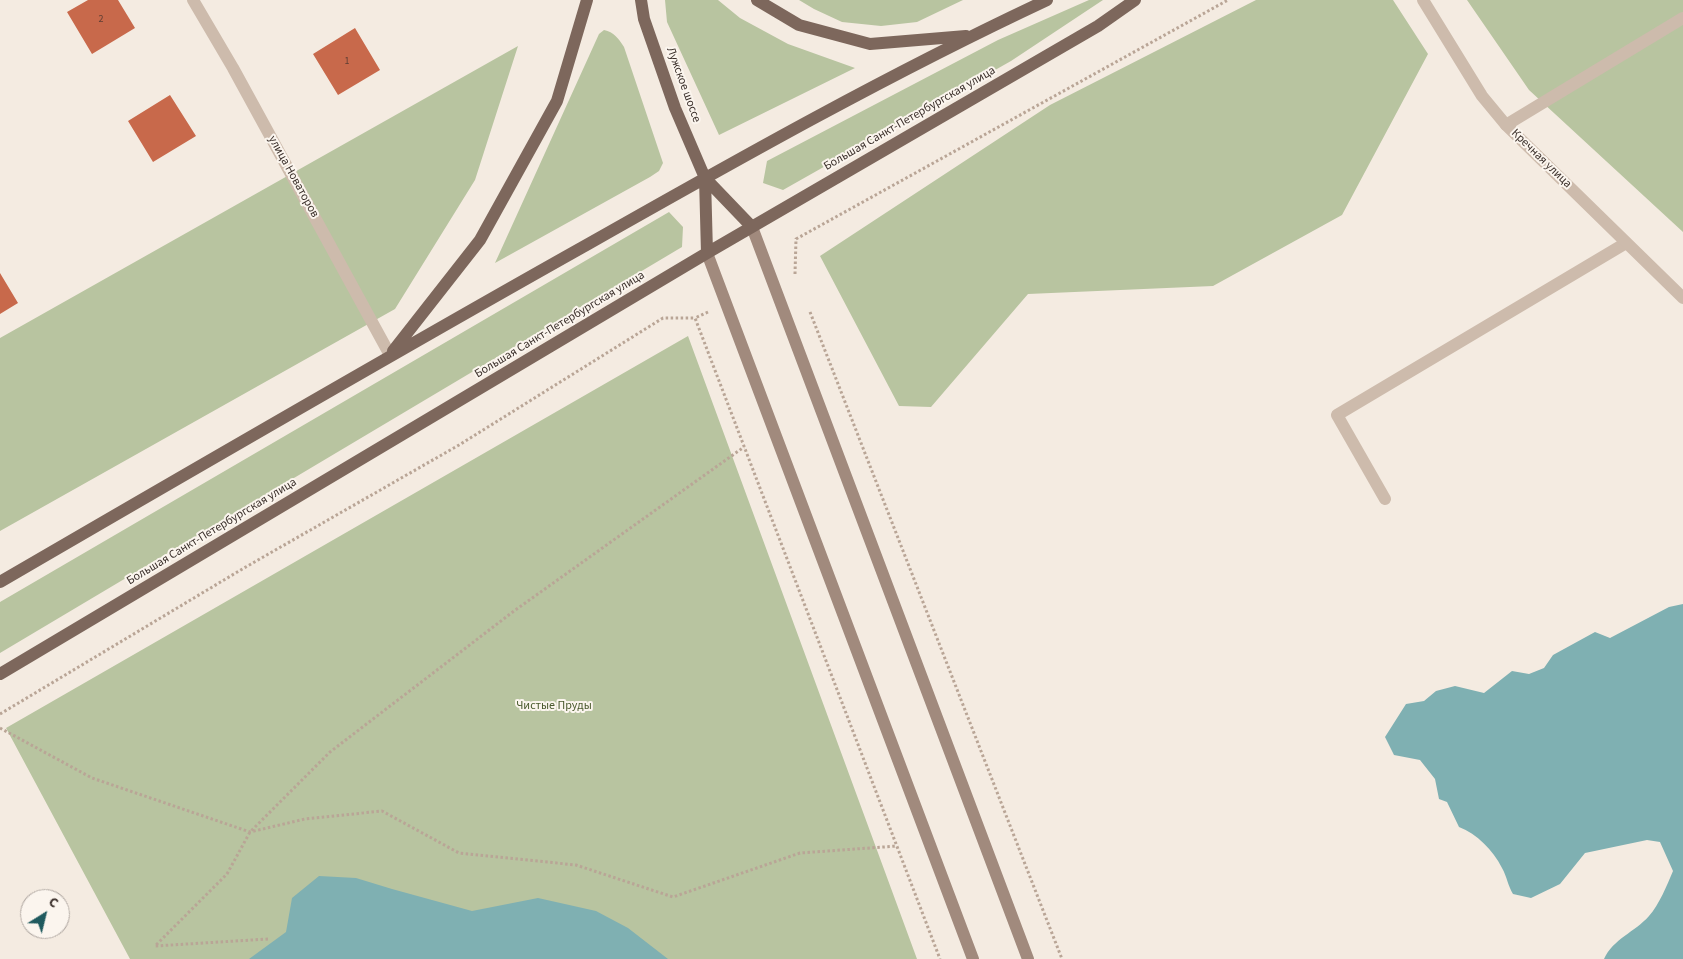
<!DOCTYPE html>
<meta charset="utf-8">
<style>
body{margin:0}
#map{position:relative;width:1683px;height:959px;overflow:hidden;background:#f4ebe1;font-family:"Source Sans 3",sans-serif}
canvas{display:block}
.north{position:absolute;left:20px;top:889px;width:50px;height:50px;box-sizing:border-box;background:#fbf5ee;border:1px solid #aea6a0;border-radius:50%;rotate:36deg;font-size:14px;font-weight:700;line-height:20px;text-align:center;color:#3b302b}
.north::after{content:'';display:block;margin:auto;width:18px;height:22px;background:#1f5a5e;clip-path:polygon(50% 0,100% 100%,50% 72%,0 100%)}
</style>
<div id="map">
<canvas width="1683" height="959"></canvas>
<div class="north">С</div>
</div>
<script>
const context = document.querySelector('canvas').getContext('2d');
context.lineJoin = 'round';
function fill(path, color) {
  context.fillStyle = color;
  context.fill(path, 'evenodd');
}
function stroke(path, color, width, dash) {
  context.strokeStyle = color;
  context.lineWidth = width;
  context.lineCap = dash ? 'butt' : 'round';
  context.setLineDash(dash || []);
  context.stroke(path);
}
function drawText(font, color, halo, rows, align = 'center') {
  context.font = font + ' "Source Sans 3",sans-serif';
  context.lineWidth = 4;
  context.setLineDash([]);
  context.textBaseline = 'middle';
  context.strokeStyle = halo;
  context.fillStyle = color;
  for (const [text, x, y, turn = 0] of rows) {
    context.save();
    context.translate(x, y);
    context.rotate((+turn || 0) * Math.PI / 180);
    context.textAlign = isNaN(turn) ? turn : align;
    if (halo) context.strokeText(text, 0, 0);
    context.fillText(text, 0, 0);
    context.restore();
  }
}
const green = new Path2D(`
 M665,0H718L740,18L788,44L855,68L719,135L667,22Z
 M799,0H963L917,22L881,26L842,22L814,9Z
 M1089,0H1103L1011,61L783,190L763,183L767,161L998,40Z
 M1256,0H1393L1428,54L1342,215L1213,286L1028,294L931,407L899,406L820,256L1050,105Z
 M1467,0H1683V232L1529,90Z
 M604,30C614,32 618,38 624,47L663,163L659,171L650,177L495,263L599,34Z
 M518,46L475,180L395,309L0,531V338Z
 M669,212L683,227L682,247L0,653V602Z
 M688,336L917,959H130L6,728Z`);
const water = new Path2D(`
 M1683,604V959H1604C1613,939 1635,932 1649,916C1659,905 1667,885 1673,871L1660,842L1647,840L1585,853L1560,884L1531,898L1513,894C1508,886 1507,877 1502,868C1493,850 1477,834 1459,827L1447,802L1439,799L1435,779L1420,760L1394,755L1385,737L1406,704L1424,701L1436,691L1455,686L1484,693L1512,671L1529,674L1544,668L1553,655L1595,632L1610,638L1669,607Z
 M319,876L356,878L392,889L472,911L538,898L596,911L628,928L668,959H249L286,932L292,898Z`);
const building = new Path2D(`
 M88,0H118L135,28L92,54L67,12Z
 M355,28L380,70L338,95L313,54Z
 M170,95L196,136L153,162L128,121Z
 M0,273L18,303L0,314Z`);
const path = new Path2D(`
 M795,274L796,239L1228,0
 M708,312L695,318L940,959
 M810,312L1062,959
 M0,714L244,568L459,445L663,318H695
 M0,728L92,778L250,832L305,819L382,811L459,853L576,865L673,897L800,853L897,846
 M268,939L155,946L227,874L250,832L330,752L514,611L744,447`);
const service = new Path2D(`
 M1506,125L1683,18
 M1385,499L1337,415L1626,243`);
const minor = new Path2D(`
 M193,0L233,68L390,355
 M1423,0L1482,96L1506,125L1683,298`);
const secondary = new Path2D(`
 M752,227L1028,959
 M707,253L973,959`);
const primary = new Path2D(`
 M641,0L644,19L675,108L705,178L752,227
 M757,0L799,25L870,44L966,36
 M705,178L707,253
 M393,351L480,240L557,101L587,0
 M0,582C196,468 392,354 590,243C740,158 891,73 1047,0
 M0,674L707,253L1098,26L1135,0`);
const numberNames = [
 ["2",101,20],
 ["1",347,62]
];
const streetNames = [
 ["Лужское шоссе",683,85,70],
 ["Большая Санкт-Петербургская улица",910,119,-30],
 ["Кречная улица",1541,159,44],
 ["улица Новаторов",293,177,61],
 ["Большая Санкт-Петербургская улица",560,325,-31],
 ["Большая Санкт-Петербургская улица",212,532,-31]
];
const parkNames = [
 ["Чистые Пруды",554,706]
];
fill(green, '#b8c4a0');
fill(water, '#7fb0b2');
fill(building, '#c8694b');
stroke(path, '#b9a596', 3, [2.5, 2.5]);
stroke(service, '#cdbbac', 12);
stroke(minor, '#cdbbac', 12);
stroke(secondary, '#a18a7d', 12);
stroke(primary, '#7d675c', 12);
drawText('10px', '#5e3e33', null, numberNames);
drawText('12px', '#3b302b', '#fbf5ee', streetNames);
drawText('12px', '#4a5a2e', '#fbf5ee', parkNames);
</script>
